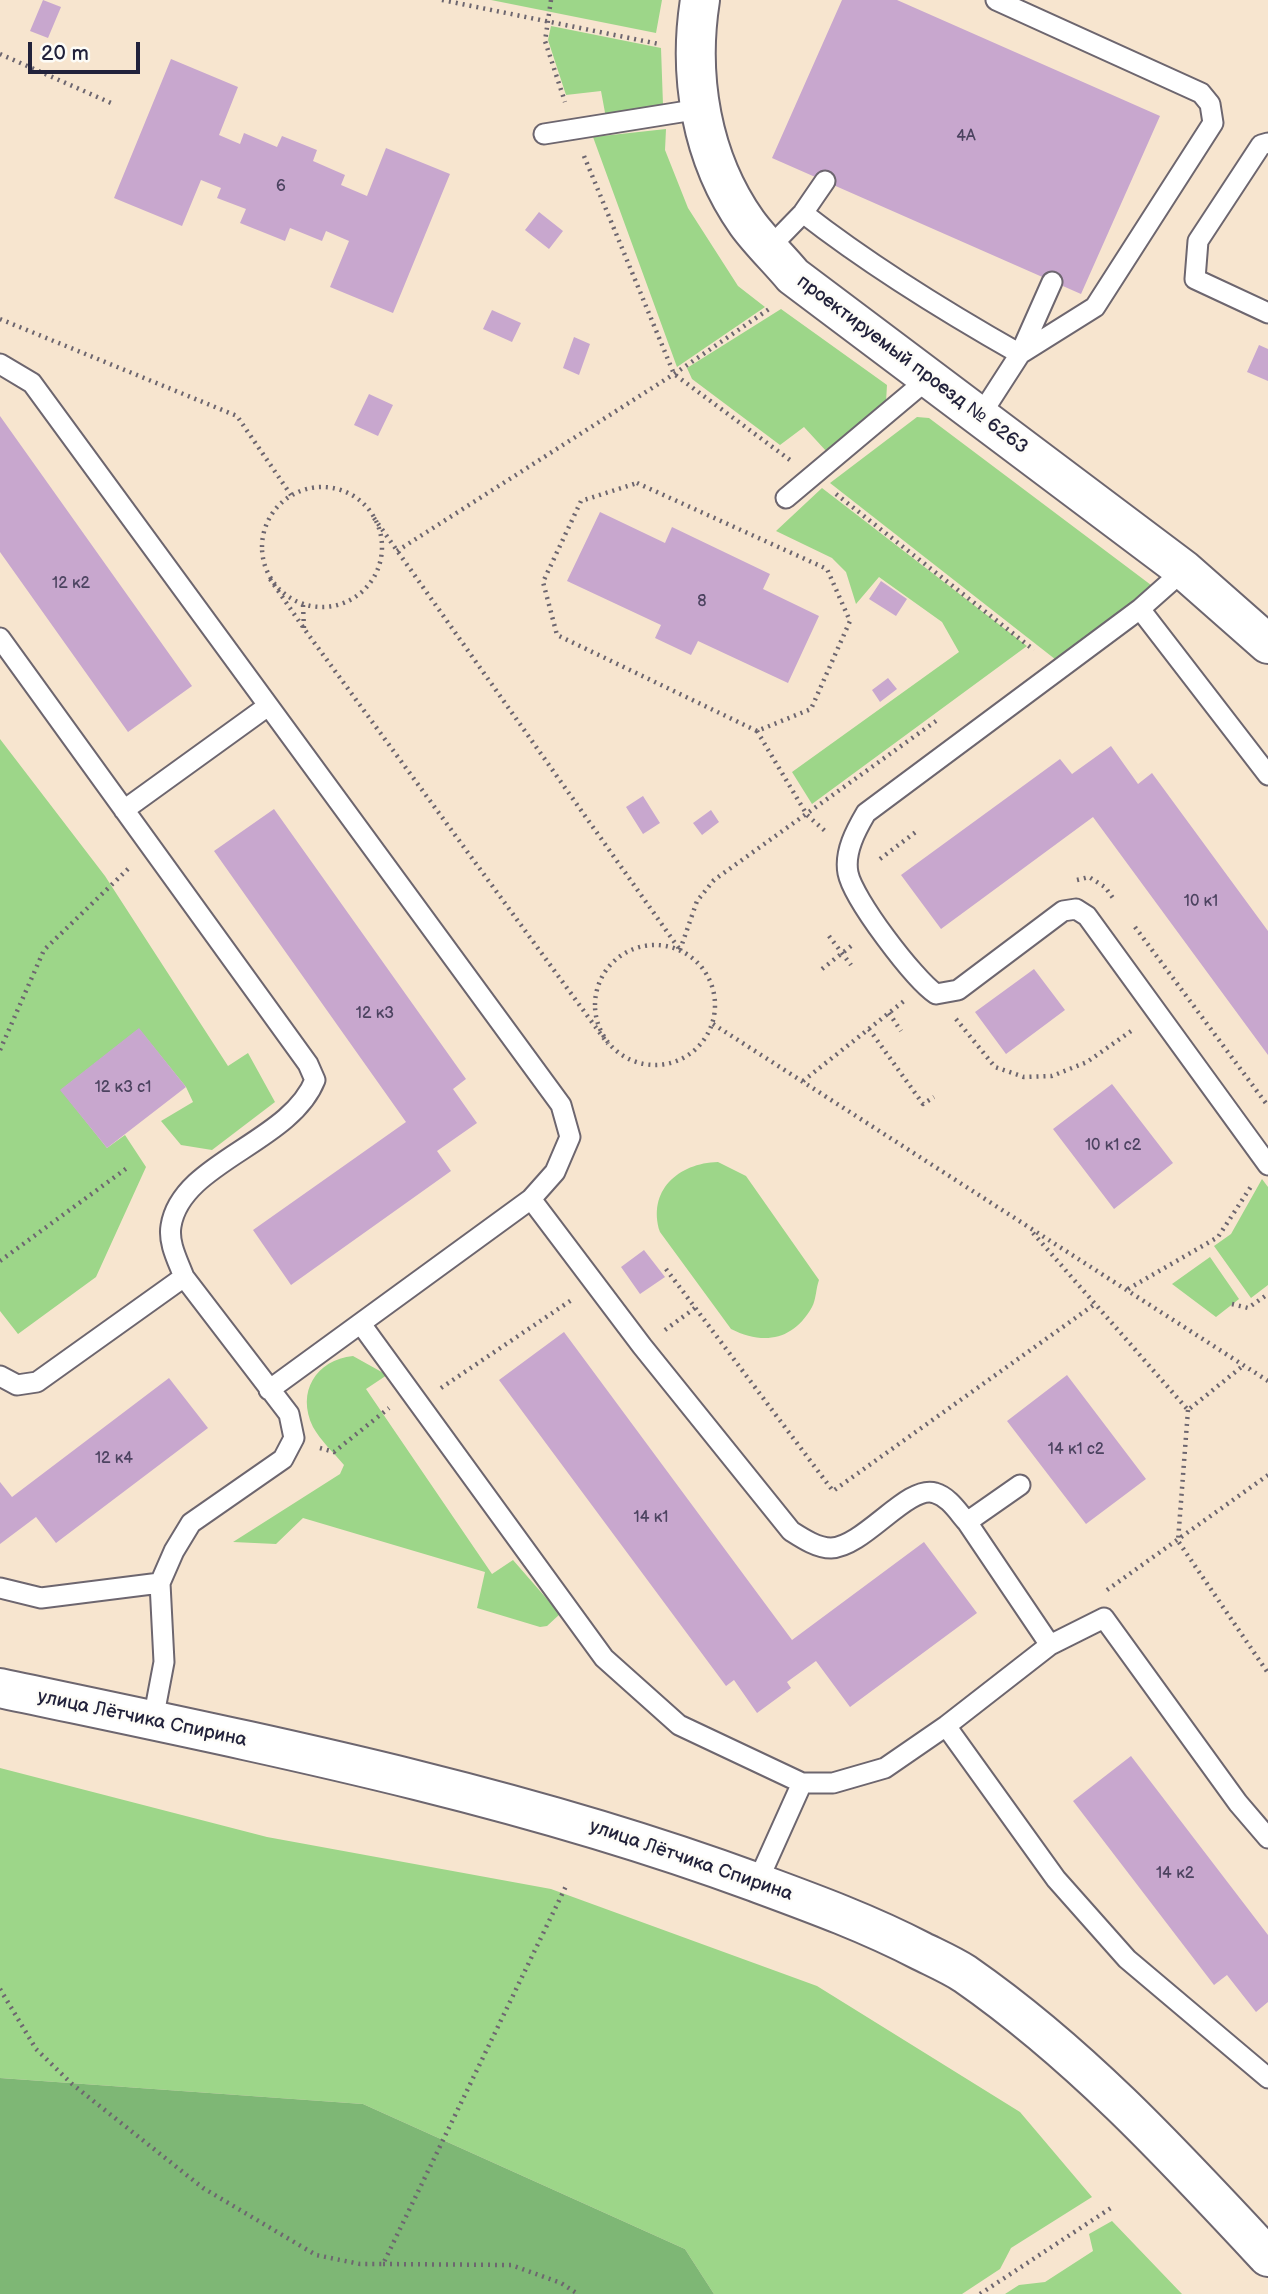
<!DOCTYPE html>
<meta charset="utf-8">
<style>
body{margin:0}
#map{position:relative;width:1268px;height:2294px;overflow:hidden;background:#f7e5cf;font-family:"Balsamiq Sans",sans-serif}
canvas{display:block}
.scale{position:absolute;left:28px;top:42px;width:112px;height:32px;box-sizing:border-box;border:4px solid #22223b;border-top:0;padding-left:9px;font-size:21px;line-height:24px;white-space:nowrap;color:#22223b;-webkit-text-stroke:5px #fdfcf7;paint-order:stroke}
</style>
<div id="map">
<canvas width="1268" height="2294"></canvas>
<div class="scale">20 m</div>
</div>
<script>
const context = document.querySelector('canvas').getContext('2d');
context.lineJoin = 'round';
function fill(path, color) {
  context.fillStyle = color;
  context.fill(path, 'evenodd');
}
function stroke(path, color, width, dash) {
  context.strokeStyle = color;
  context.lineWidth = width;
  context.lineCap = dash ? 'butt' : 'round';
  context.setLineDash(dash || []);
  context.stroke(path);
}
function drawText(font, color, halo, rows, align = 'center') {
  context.font = font + ' "Balsamiq Sans",sans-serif';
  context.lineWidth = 5;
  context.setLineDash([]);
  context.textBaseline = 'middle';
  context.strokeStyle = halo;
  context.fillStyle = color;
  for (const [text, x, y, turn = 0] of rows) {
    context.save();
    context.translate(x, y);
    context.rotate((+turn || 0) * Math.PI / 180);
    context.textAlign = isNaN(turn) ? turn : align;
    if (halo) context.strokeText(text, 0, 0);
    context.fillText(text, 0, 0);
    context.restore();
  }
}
const green = new Path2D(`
 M491,0H662L656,33Z
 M551,26L661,48L663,105L606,118L601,91L566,95L548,40Z
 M666,129L665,150L688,208L738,286L765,307L677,367L593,137Z
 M781,309L887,385L886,402L827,452L804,427L780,445L692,379L687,368Z
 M917,417L929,418L1151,585L1060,663L830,483Z
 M822,488L1027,646L812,804L792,772L959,652L942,622L879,577L856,604L846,572L832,558L776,531Z
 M0,739L105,876L228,1066L248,1053L275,1102L212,1150L181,1145L161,1121L193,1102L186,1087L139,1029L61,1090L107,1148L125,1135L146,1167L96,1277L18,1334L0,1311Z
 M718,1162L746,1176L819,1280C816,1288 816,1300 812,1307C793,1341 763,1345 731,1329L660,1232C647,1191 678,1163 718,1162Z
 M1262,1179L1268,1187V1285L1251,1298L1214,1246L1231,1234Z
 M1210,1257L1239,1299L1216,1317L1172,1284Z
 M353,1356L387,1375L366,1389L492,1574L513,1560L560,1614L547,1626L540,1627L477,1608L485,1572L303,1518L276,1544L233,1542L340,1474L344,1465C334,1453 320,1440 313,1427C296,1392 316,1360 353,1356Z
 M0,1768L267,1837L551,1889L817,1986L1020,2112L1092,2197L1011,2248L1000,2269L962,2294H714L685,2249L363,2104L0,2078Z
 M1112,2221L1182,2294H1005L1019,2285L1045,2282L1093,2251L1089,2234Z`);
const forest = new Path2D(`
 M0,2078L363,2104L685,2249L714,2294H0Z`);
const building = new Path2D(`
 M43,0L61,7L48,38L30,31Z
 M842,0H897L1160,116L1081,294L772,158Z
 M171,59L238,87L219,135L240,144L244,133L277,147L282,136L317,150L313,161L345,175L341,185L367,196L386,148L450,174L393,313L330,287L349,241L326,231L322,241L290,228L285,241L240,223L246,209L217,198L221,188L201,180L182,226L114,198Z
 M539,212L563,231L549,249L525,230Z
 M492,310L521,323L512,342L483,329Z
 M574,337L590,344L579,375L563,368Z
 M1259,345L1268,349V381L1247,372Z
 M369,394L393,405L378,436L354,425Z
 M0,416L192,686L128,732L0,552Z
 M600,512L665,543L672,527L770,574L763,589L819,616L788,683L698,641L691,655L655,638L661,625L567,581Z
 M881,581L907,599L896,616L869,599Z
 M888,678L897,689L880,702L872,690Z
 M1111,746L1138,784L1152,773L1268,931V1055L1093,817L941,929L901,875L1060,759L1072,774Z
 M643,796L660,823L643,834L626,807Z
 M274,809L466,1079L453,1089L477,1123L437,1151L451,1171L291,1285L253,1230L406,1122L214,851Z
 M711,810L719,822L702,835L693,823Z
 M1034,969L1065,1010L1006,1054L975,1012Z
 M139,1028L186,1087L107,1148L60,1090Z
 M1112,1084L1173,1163L1114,1209L1053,1129Z
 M644,1250L665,1277L640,1294L621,1267Z
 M564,1332L792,1640L924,1542L977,1613L850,1707L816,1661L787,1682L791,1688L757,1713L734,1680L726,1686L499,1380Z
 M1067,1375L1146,1479L1086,1524L1007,1421Z
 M169,1378L208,1428L56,1543L36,1517L0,1544V1482L12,1497Z
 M1131,1756L1268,1935V2002L1256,2012L1227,1975L1214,1985L1073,1801Z`);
const path = new Path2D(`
 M442,0L659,44
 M551,0L545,41L565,102
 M0,54L111,103
 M584,156L674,374L790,460
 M0,319L237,416L291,495
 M637,483L827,569L850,621L811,709L757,731L557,635L543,582L581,501Z
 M262 547a60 60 0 1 1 120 0a60 60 0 1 1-120 0Z
 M836,494L1034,650
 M374,518L680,950
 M397,551L674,374L772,307
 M270,579L305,630L608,1044
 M303,605L304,629
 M757,731L807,815L825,831
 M880,859L917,831
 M1077,880L1089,877L1105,887L1113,898
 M1135,927L1268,1106
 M829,936L851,965
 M595 1005a60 60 0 1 1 120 0a60 60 0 1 1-120 0Z
 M680,950L697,901L714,880L936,721
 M822,969L855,943
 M889,1013L901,1031
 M956,1019L995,1067L1024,1077L1052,1076L1087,1062L1134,1029
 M713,1024L1268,1381
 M869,1029L923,1104L934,1097
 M0,1050L44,950L130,867
 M803,1081L904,1001
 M1033,1233L1188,1410L1244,1365
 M0,1261L127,1168
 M666,1269L833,1491L1095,1304
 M1128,1289L1218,1237L1252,1185
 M1232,1304L1248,1308L1268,1294
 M665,1330L695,1308
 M441,1388L573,1299
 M1188,1410L1178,1541L1268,1673
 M320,1448L334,1452L389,1408
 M1107,1590L1268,1475
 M0,1989L36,2049L72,2084L203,2188L316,2255L360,2264H383L567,1884
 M383,2264L511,2265L561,2283L578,2294
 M980,2294L1114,2206`);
const service = new Path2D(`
 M544,134L700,109
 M1268,143L1261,145L1198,241L1195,279L1268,313
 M803,213C871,266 944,311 1020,354L1095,307L1213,123L1210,104L1201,93L996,0
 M769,248L803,213L825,181
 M0,364L32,383L561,1105L570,1137L555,1172L531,1199L269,1390
 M980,416L1020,354L1052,282
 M786,498L929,378
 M1140,609L1184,570
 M0,638L308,1064L315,1080C290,1143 181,1162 171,1226C168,1243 178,1261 184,1277
 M1268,775L1140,609L866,813C856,830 844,852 848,873C853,899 914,979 936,994L958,990L1063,911L1076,909L1087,916L1268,1165
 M124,810L268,706
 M531,1199L642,1346L791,1531C802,1538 817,1548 831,1548C864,1547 908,1484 935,1493C949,1497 958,1512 967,1522
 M361,1324L604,1658L679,1725L802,1783H833L885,1768L946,1726L1050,1645L967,1522L1020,1485
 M0,1376L17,1385L37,1382L184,1277L289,1414L294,1438L283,1459L191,1523L174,1551L160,1583L164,1662L153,1720
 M0,1588L41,1598L160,1583
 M1050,1645L1104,1618L1238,1803L1268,1838
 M946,1726L1056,1879L1127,1959L1268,2078
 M757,1883L802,1783`);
const minor = new Path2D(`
 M700,0C688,76 701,158 747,223C760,241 778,258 793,276L1184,570L1268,644
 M0,1688C254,1742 511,1792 755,1882C812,1903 867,1923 921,1951C935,1958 951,1965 965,1974C1080,2054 1173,2155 1268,2257`);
const numberNames = [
 ["4А",966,137],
 ["6",281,187],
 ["12 к2",71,584],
 ["8",702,602],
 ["10 к1",1201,902],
 ["12 к3",375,1014],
 ["12 к3 с1",123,1088],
 ["10 к1 с2",1113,1146],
 ["14 к1 с2",1076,1450],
 ["12 к4",114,1459],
 ["14 к1",651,1518],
 ["14 к2",1175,1874]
];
const streetNames = [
 ["проектируемый проезд № 6263",912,365,37],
 ["улица Лётчика Спирина",142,1719,12],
 ["улица Лётчика Спирина",691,1861,19]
];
fill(green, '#9dd689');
fill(forest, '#7eb775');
fill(building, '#c8a7ce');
stroke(service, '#6d666f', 23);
stroke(minor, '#6d666f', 42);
stroke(path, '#6d666f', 4.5, [2, 5]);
stroke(service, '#fff', 19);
stroke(minor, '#fff', 38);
drawText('16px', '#4c4360', null, numberNames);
drawText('19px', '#22223b', '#fdfcf7', streetNames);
</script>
